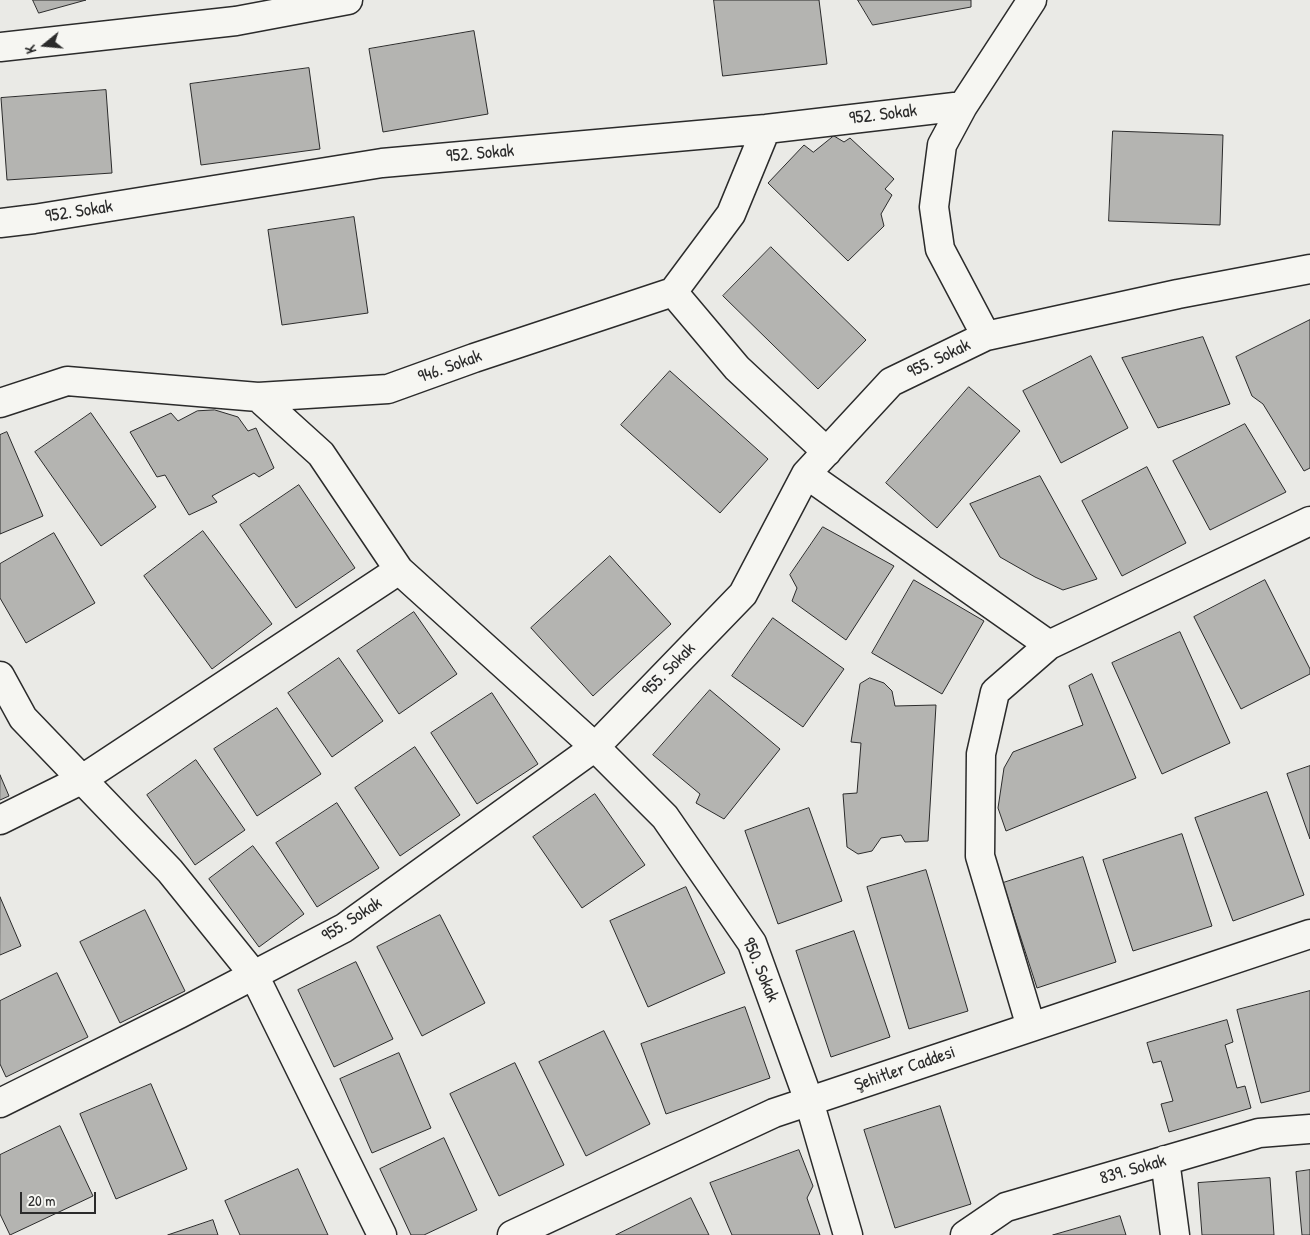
<!DOCTYPE html>
<meta charset="utf-8">
<style>
body{margin:0}
#map{position:relative;width:1310px;height:1235px;overflow:hidden;background:#eaeae6;font-family:"Patrick Hand",sans-serif}
canvas{display:block}
.north{position:absolute;left:20px;top:20px;width:50px;height:50px;-webkit-text-stroke:4px #f6f6f2;paint-order:stroke;rotate:253deg;font-size:14px;font-weight:700;line-height:20px;text-align:center;color:#2b2b2b}
.north::after{content:'';display:block;margin:auto;width:18px;height:22px;background:#2b2b2b;clip-path:polygon(50% 0,100% 100%,50% 72%,0 100%)}
.scale{position:absolute;left:20px;top:1192px;width:76px;height:22px;box-sizing:border-box;border:2px solid #2b2b2b;border-top:0;padding-left:6px;font-size:15px;line-height:18px;white-space:nowrap;color:#2b2b2b;-webkit-text-stroke:4px #f6f6f2;paint-order:stroke}
</style>
<div id="map">
<canvas width="1310" height="1235"></canvas>
<div class="north">K</div>
<div class="scale">20 m</div>
</div>
<script>
const context = document.querySelector('canvas').getContext('2d');
context.lineJoin = 'round';
function fill(path, color) {
  context.fillStyle = color;
  context.fill(path, 'evenodd');
}
function stroke(path, color, width, dash) {
  context.strokeStyle = color;
  context.lineWidth = width;
  context.lineCap = dash ? 'butt' : 'round';
  context.setLineDash(dash || []);
  context.stroke(path);
}
function drawText(font, color, halo, rows, align = 'center') {
  context.font = font + ' "Patrick Hand",sans-serif';
  context.lineWidth = 4;
  context.setLineDash([]);
  context.textBaseline = 'middle';
  context.strokeStyle = halo;
  context.fillStyle = color;
  for (const [text, x, y, turn = 0] of rows) {
    context.save();
    context.translate(x, y);
    context.rotate((+turn || 0) * Math.PI / 180);
    context.textAlign = isNaN(turn) ? turn : align;
    if (halo) context.strokeText(text, 0, 0);
    context.fillText(text, 0, 0);
    context.restore();
  }
}
const building = new Path2D(`
 M33,0H86L39,13Z
 M714,0H819L827,64L723,76Z
 M858,0H971V7L873,25Z
 M474,31L488,114L383,132L369,49Z
 M309,68L320,149L201,165L190,84Z
 M106,90L112,173L7,180L1,98Z
 M1113,131L1223,135L1220,225L1109,221Z
 M834,136L844,142L850,138L894,179L885,189L892,195L881,214L884,226L848,261L768,183L804,145L813,152Z
 M354,217L368,313L282,325L268,230Z
 M771,247L866,340L818,389L723,296Z
 M1310,320V468L1304,471L1263,404L1252,396L1236,357Z
 M1203,337L1230,404L1158,428L1122,358Z
 M1091,356L1128,428L1061,463L1023,391Z
 M670,371L768,459L720,513L621,425Z
 M969,387L1020,431L937,528L886,483Z
 M215,410L238,417L248,431L256,428L274,468L259,477L254,473L212,496L217,502L189,515L165,475L157,477L130,432L171,413L178,421L197,411Z
 M91,413L156,507L101,546L35,452Z
 M1245,424L1286,492L1210,530L1173,461Z
 M7,432L43,516L0,534V435Z
 M1147,467L1186,543L1122,576L1082,501Z
 M1040,476L1097,579L1063,590L1035,577L1000,557L970,504Z
 M299,485L355,568L296,608L240,525Z
 M823,527L894,566L846,640L792,601L797,588L790,575Z
 M203,531L272,624L212,669L144,576Z
 M54,533L95,603L26,643L0,598V564Z
 M610,556L671,624L593,696L531,628Z
 M914,580L984,621L942,694L872,653Z
 M1265,580L1310,669V674L1241,709L1194,617Z
 M414,612L457,674L399,714L357,651Z
 M773,618L844,669L803,727L732,676Z
 M1180,632L1230,743L1162,774L1112,663Z
 M339,658L383,721L332,757L288,693Z
 M1092,674L1136,778L1006,831L998,808L1004,768L1013,752L1083,725L1069,686Z
 M870,678L884,683L892,691L895,706L936,705L928,841L905,842L901,835L881,838L872,851L858,854L847,847L843,794L857,793L861,743L851,742L860,684Z
 M710,690L780,749L724,819L696,803L700,794L653,755Z
 M492,693L538,764L477,804L431,733Z
 M277,708L321,774L257,816L214,749Z
 M415,747L460,815L400,856L355,788Z
 M196,760L245,830L195,865L147,795Z
 M1310,766V839L1287,774Z
 M0,775L9,796L0,800Z
 M1267,792L1304,895L1233,921L1195,818Z
 M595,794L645,865L582,908L533,837Z
 M337,803L379,868L317,907L276,843Z
 M809,808L842,901L778,924L745,831Z
 M1182,834L1212,926L1133,951L1103,860Z
 M253,846L304,914L259,947L209,879Z
 M1083,857L1116,962L1037,988L1003,883Z
 M926,870L968,1011L909,1029L867,887Z
 M686,887L725,973L648,1007L610,921Z
 M0,897L21,946L0,955Z
 M145,910L185,991L120,1023L80,942Z
 M440,915L485,1003L422,1036L377,947Z
 M854,931L890,1037L831,1057L796,951Z
 M356,962L393,1039L334,1067L298,990Z
 M57,973L88,1037L6,1077L0,1064V1001Z
 M1310,991V1091L1261,1103L1237,1010Z
 M745,1007L770,1078L666,1114L641,1044Z
 M1227,1020L1233,1042L1225,1045L1237,1088L1245,1086L1251,1108L1169,1132L1161,1104L1173,1101L1161,1061L1153,1063L1147,1043Z
 M604,1031L650,1124L586,1156L539,1062Z
 M399,1053L431,1128L372,1153L340,1079Z
 M515,1063L564,1165L499,1196L450,1094Z
 M151,1084L187,1169L116,1199L80,1114Z
 M940,1106L971,1204L895,1228L864,1130Z
 M60,1126L93,1196L10,1235L0,1214V1155Z
 M444,1138L477,1210L424,1235H411L380,1169Z
 M799,1150L813,1186L807,1198L820,1235H732L710,1183Z
 M298,1169L328,1235H240L225,1201Z
 M1310,1170V1235H1302L1296,1172Z
 M1270,1178L1274,1235H1202L1198,1183Z
 M691,1198L709,1235H616Z
 M1120,1216L1126,1235H1053Z
 M213,1220L218,1235H168Z`);
const minor = new Path2D(`
 M0,47L236,21L348,0
 M0,223L34,219L382,163L766,129L963,106
 M673,292L731,214L766,129
 M986,336L940,249L934,207L942,145L963,106L1032,0
 M258,397L321,454L399,570L595,747L665,817L752,943L809,1101L848,1235
 M0,403L67,381L258,397L388,389L474,358L673,292L737,368L827,452
 M806,474L1049,645
 M0,676L23,718L170,871L254,975L382,1235
 M0,820L81,780L399,570
 M1031,1027L980,856L981,754L995,692L1049,645L1310,521
 M0,1103L179,1014L344,928L595,747L743,594L806,474L891,382L986,336L1178,294L1310,269
 M1165,1160L1175,1235
 M512,1235L774,1113L1310,934
 M965,1235L1006,1207L1259,1133L1310,1129`);
const streetNames = [
 ["952. Sokak",883,115,-7],
 ["952. Sokak",480,154,-5],
 ["952. Sokak",79,212,-9],
 ["955. Sokak",939,359,-26],
 ["946. Sokak",450,367,-20],
 ["955. Sokak",669,670,-46],
 ["955. Sokak",352,920,-33],
 ["950. Sokak",760,970,67],
 ["Şehitler Caddesi",905,1069,-19],
 ["839. Sokak",1133,1170,-16]
];
fill(building, '#b4b4b1');
stroke(building, '#2b2b2b', 1);
stroke(minor, '#2b2b2b', 31);
stroke(minor, '#f6f6f2', 28);
drawText('18px', '#2b2b2b', '#f6f6f2', streetNames);
</script>
